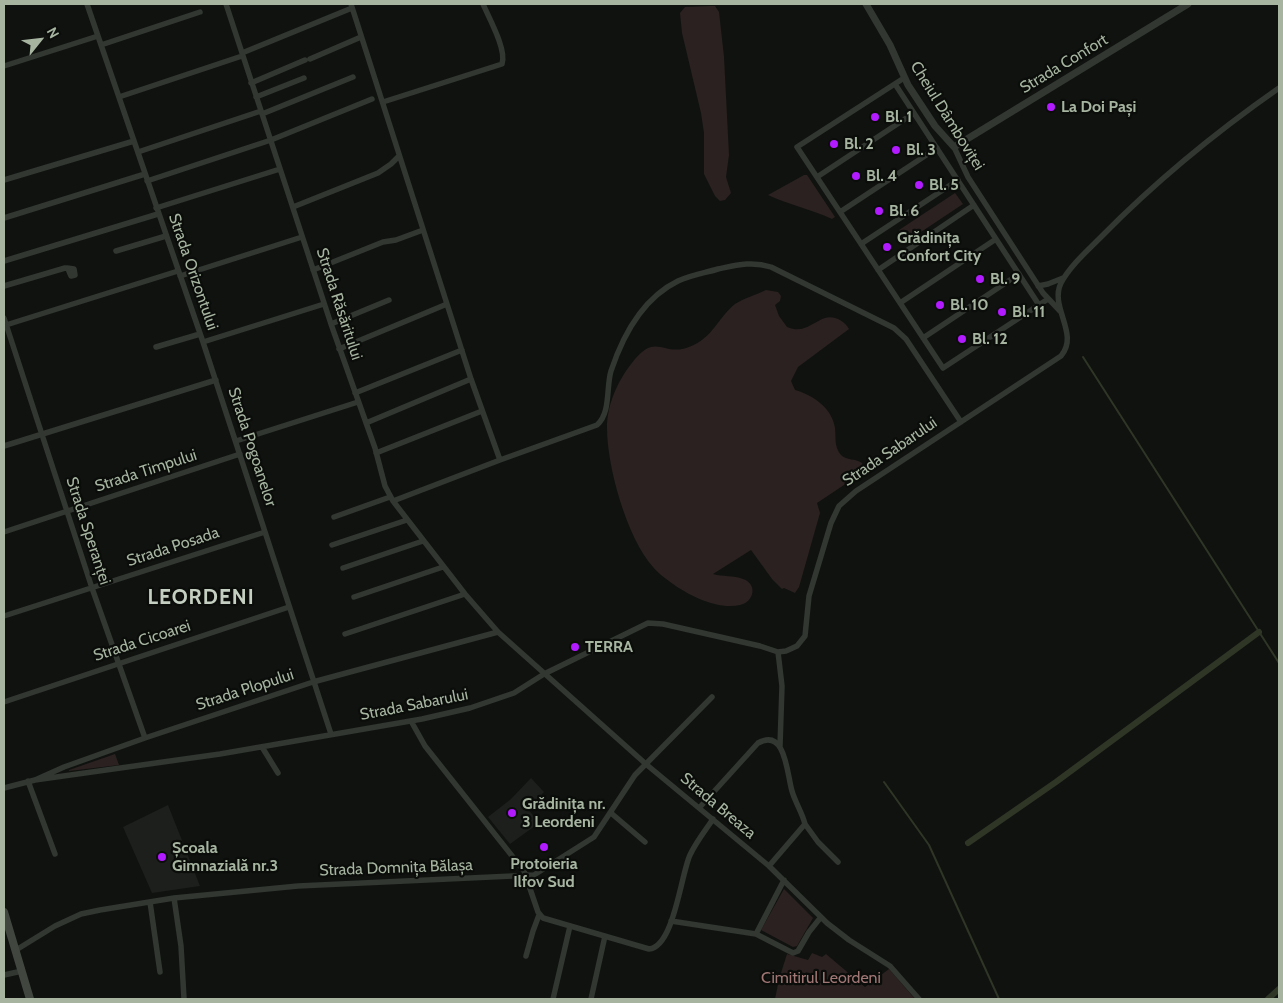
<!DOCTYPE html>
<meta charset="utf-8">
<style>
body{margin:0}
#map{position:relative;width:1283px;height:1003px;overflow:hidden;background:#101210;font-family:Cabin,sans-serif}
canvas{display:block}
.frame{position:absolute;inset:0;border:5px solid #a6b4a0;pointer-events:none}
.north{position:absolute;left:15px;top:15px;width:50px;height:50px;-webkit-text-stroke:4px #0b0d0b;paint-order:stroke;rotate:61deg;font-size:14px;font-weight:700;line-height:20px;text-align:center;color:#a6b4a0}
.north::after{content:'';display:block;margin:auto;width:18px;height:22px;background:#a6b4a0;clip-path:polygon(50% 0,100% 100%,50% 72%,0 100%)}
</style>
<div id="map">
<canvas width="1283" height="1003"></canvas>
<div class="frame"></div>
<div class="north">N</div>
</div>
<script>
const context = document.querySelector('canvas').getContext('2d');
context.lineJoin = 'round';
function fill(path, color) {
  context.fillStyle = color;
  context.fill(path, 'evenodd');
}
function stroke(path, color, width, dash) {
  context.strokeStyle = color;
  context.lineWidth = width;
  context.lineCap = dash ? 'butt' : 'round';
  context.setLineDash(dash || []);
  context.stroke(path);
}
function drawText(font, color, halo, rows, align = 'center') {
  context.font = font + ' Cabin,sans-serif';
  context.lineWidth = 4.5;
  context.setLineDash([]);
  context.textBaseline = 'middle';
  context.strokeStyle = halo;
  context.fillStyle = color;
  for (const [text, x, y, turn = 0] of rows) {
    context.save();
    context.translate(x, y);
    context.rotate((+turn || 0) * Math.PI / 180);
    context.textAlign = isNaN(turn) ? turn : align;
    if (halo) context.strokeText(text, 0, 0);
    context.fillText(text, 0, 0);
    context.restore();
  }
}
const built = new Path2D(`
 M531,778L544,792L528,809L539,823L510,844L488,817L511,799Z
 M168,805L200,886L152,893L123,827Z`);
const green = new Path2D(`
 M710,6H715L719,12L724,57L729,155L726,177L731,193L725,200L720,201L715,196L704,174V133L701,113L682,33L680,13L685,7Z
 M804,175H807L835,217L832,219C811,209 789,205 768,195Z
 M955,193L963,204L906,242L899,230Z
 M766,290L778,292L781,296L780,301L775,305L779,316L787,327C804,334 811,323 825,318C834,315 845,321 849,329L798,367L791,381L795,390C813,395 832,408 835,428C836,438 834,447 841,455C847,461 855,458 862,463L864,470L862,473L817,503L820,513L799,587L795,593L784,588L782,589L772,579L751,550L713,574C723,577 733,575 743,579C758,584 754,602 740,605C718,610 690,596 673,584C666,579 658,573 653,567C627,538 607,467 607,428C607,403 619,378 635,359C657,333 664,357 689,347C713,338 717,319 735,304C744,298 756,295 766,290Z
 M115,754L119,765L69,771V770Z
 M784,889L813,918L797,946L793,947L761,930Z
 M812,953L822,957L826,954L865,987L889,969L915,999H775L779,979L787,954L808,960Z`);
const stream = new Path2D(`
 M1083,357L1279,663
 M884,782L929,845L999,999`);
const canal = new Path2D(`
 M968,843L1056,782L1259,632
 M1268,999L1279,989`);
const minor = new Path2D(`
 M87,4L203,342L331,734
 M226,4L331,324L375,448L385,486L393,501L465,594L498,632L647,765L769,866L827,923L849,940L890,966L919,999
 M351,4L471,379L500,460
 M101,45L200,12
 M242,53L352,8
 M310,59L361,37
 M4,66L98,36
 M904,78L797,147L943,368L1048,299
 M251,83L305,60
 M895,84L1039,305
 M119,97L242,56
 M256,97L304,78
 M383,102L502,64C507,50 489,18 483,4
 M262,114L353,77
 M954,147L968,177L1043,293L1060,311
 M138,152L261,111
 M817,177L914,113
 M4,180L134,141
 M147,181L271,140L372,99
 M293,207L378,173L391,164L399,156
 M156,208L280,169
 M840,212L937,148
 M4,218L145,174
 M861,244L958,180
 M116,251L166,236
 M4,261L158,214
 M313,270L383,242L396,240L423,230
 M878,270L974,205
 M180,276L302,237
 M4,286L65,268L68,269L71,276L75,275L74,269L67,268
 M1038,286L1048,284L1063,278
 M900,303L996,239
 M4,318L92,588L145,738
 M331,324L389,300
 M6,325L178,271
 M923,338L1019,274
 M203,342L324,304
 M156,347L200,334
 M339,349L447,304
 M355,393L462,350
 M366,423L471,379
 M236,441L358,402
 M4,446L216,380
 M376,453L482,411
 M393,501L500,460L597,425C611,413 606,387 611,371C623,335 643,298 678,281C691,275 705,273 718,269C737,265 752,261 771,267L894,328L906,339L961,422
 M334,517L390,497
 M4,532L240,454
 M332,545L407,520
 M343,568L423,541
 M354,597L443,567
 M4,616L265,532
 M345,634L465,594
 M778,652L782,686L780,746
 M4,702L289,607
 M411,721L425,746L524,871L538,912L543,918L649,949C674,947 681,874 690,855C696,842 705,831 713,819
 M262,747L278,773
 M35,780L220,754L422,719L470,708L514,693L544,674L648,623L663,624L760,646L778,652L786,651L797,646L805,636L809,596L831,523L839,506L856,491L1061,356C1080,334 1049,307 1061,283C1070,266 1087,251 1101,237C1155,182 1216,132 1279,88
 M28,781L55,854
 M4,788L35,780L64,767L145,738L313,682L498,632
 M700,807L758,743C786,727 787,775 792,791C795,802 802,812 805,824L769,866
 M611,813L645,842
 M805,824L818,842L838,862
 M174,898L181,946L184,999
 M150,902L160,972
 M671,921L756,934L793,953L798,951L809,932L821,917
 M756,934L784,880
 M16,950L55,926L81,914L100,910L174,898L298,886L534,875L594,837L635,775L712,697
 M526,956L533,931L539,915
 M4,975L22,971
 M553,999L570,926
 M591,999L605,936`);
const tertiary = new Path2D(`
 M866,4L890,45L908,85L935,126L954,147L1188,4`);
const secondary = new Path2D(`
 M4,912L30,999`);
const markers = [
 [1051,107,5,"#b21bff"],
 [875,117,5,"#b21bff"],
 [834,144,5,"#b21bff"],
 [896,150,5,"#b21bff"],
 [856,176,5,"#b21bff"],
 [919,185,5,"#b21bff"],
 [879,211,5,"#b21bff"],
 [887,247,5,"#b21bff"],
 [980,279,5,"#b21bff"],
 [940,305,5,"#b21bff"],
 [1002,312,5,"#b21bff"],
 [962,339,5,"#b21bff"],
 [575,647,5,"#b21bff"],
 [512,813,5,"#b21bff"],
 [544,847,5,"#b21bff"],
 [162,857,5,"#b21bff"]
];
const streetNames = [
 ["Strada Confort",1064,64,-31],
 ["Cheiul Dâmboviței",947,116,58],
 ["Strada Orizontului",193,272,71],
 ["Strada Răsăritului",339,304,72],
 ["Strada Pogoanelor",252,447,72],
 ["Strada Sabarului",890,452,-34],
 ["Strada Timpului",146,471,-18],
 ["Strada Speranței",88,531,72],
 ["Strada Posada",173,547,-18],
 ["Strada Cicoarei",142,641,-18],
 ["Strada Plopului",245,690,-18],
 ["Strada Sabarului",414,705,-11],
 ["Strada Breaza",718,806,40],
 ["Strada Domnița Bălașa",396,868,-2]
];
const poiNames = [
 ["La Doi Pași",1061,107],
 ["Bl. 1",885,117],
 ["Bl. 2",844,144],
 ["Bl. 3",906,150],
 ["Bl. 4",866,176],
 ["Bl. 5",929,185],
 ["Bl. 6",889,211],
 ["Grădinița",897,238],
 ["Confort City",897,256],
 ["Bl. 9",990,279],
 ["Bl. 10",950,305],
 ["Bl. 11",1012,312],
 ["Bl. 12",972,339],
 ["TERRA",585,647],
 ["Grădinița nr.",522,804],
 ["3 Leordeni",522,822],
 ["Școala",172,848],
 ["Gimnazială nr.3",172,866],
 ["Protoieria",544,864,"center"],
 ["Ilfov Sud",544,882,"center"]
];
const parkNames = [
 ["Cimitirul Leordeni",821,978]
];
const districtNames = [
 ["LEORDENI",201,598]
];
fill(built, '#1c1f1c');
fill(green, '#2a2120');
stroke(stream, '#2f3626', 2);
stroke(canal, '#2f3626', 6);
stroke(minor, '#323731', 5.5);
stroke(tertiary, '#323731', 7);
stroke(secondary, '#41473f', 8);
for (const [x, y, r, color] of markers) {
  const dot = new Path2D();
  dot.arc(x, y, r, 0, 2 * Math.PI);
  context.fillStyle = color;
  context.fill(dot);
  stroke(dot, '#0b0d0b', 2);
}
drawText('16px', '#a6b4a0', '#0b0d0b', streetNames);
drawText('bold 16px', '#a6b4a0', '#0b0d0b', poiNames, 'left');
drawText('16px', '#a17775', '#0b0d0b', parkNames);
context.letterSpacing = '1px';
drawText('bold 21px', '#c5cfc1', '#0b0d0b', districtNames);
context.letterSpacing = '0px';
</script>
